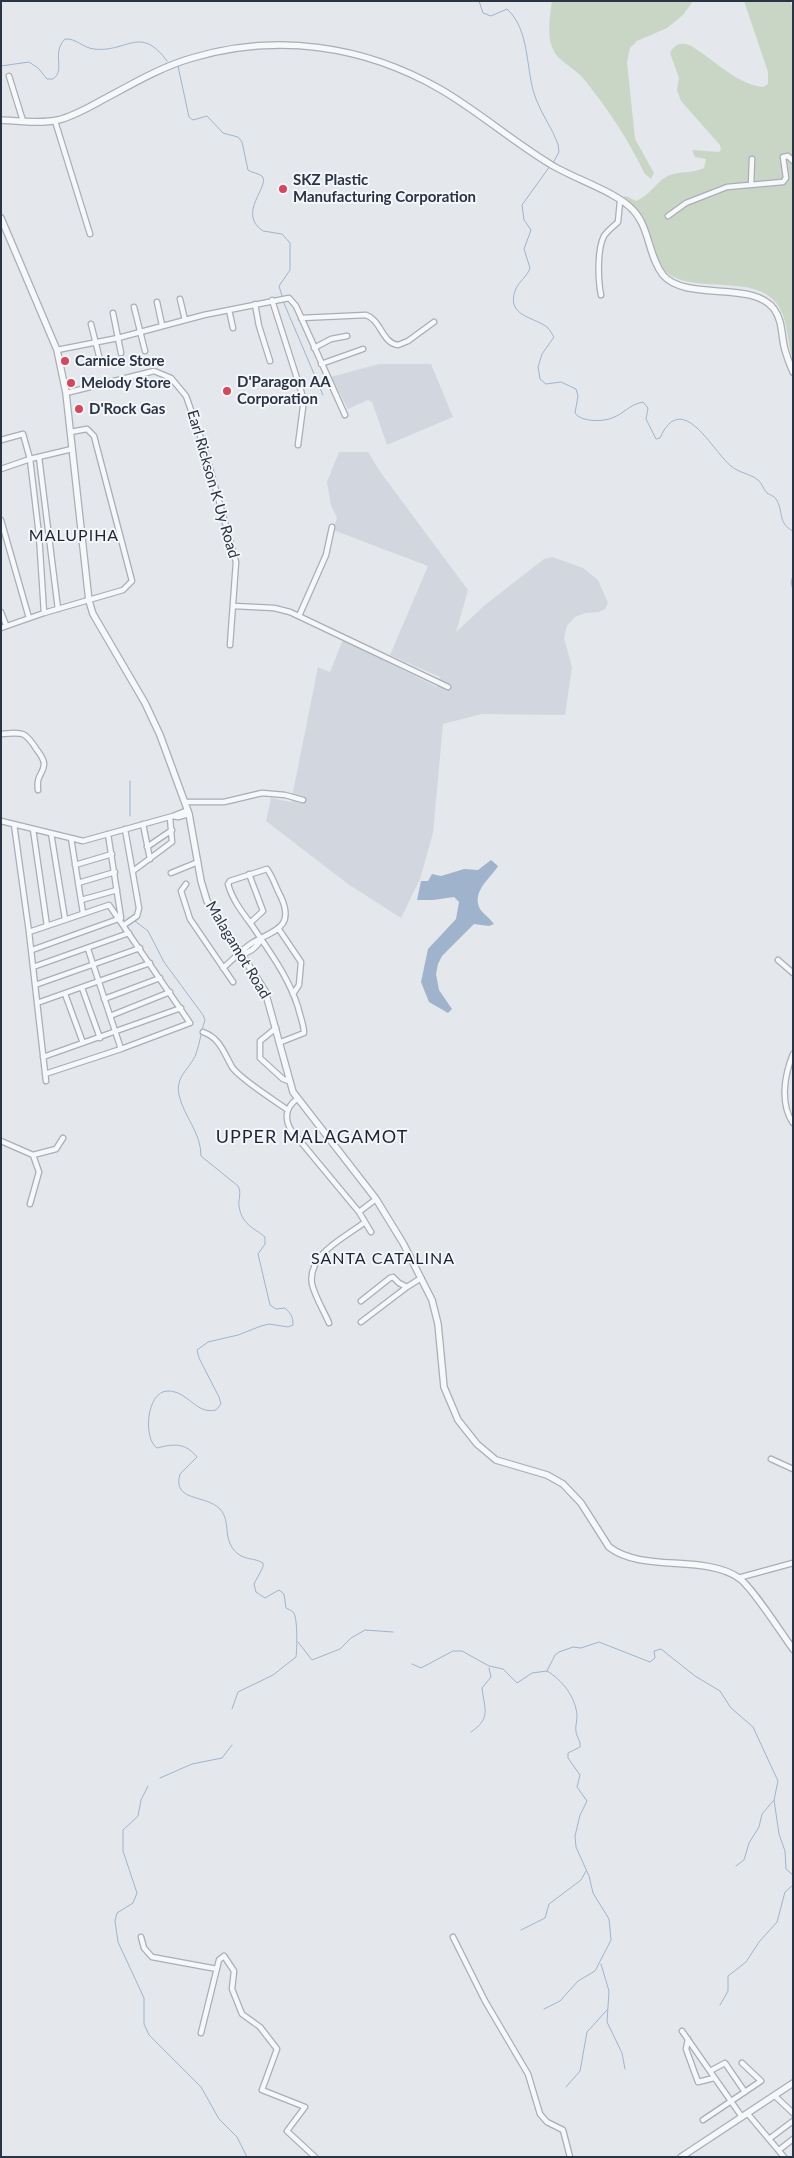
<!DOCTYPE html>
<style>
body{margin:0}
#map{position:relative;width:794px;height:2158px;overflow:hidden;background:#e4e7ec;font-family:Lato,sans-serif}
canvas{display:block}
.frame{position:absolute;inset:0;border:2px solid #2b3445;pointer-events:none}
</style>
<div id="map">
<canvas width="794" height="2158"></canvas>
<div class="frame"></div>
</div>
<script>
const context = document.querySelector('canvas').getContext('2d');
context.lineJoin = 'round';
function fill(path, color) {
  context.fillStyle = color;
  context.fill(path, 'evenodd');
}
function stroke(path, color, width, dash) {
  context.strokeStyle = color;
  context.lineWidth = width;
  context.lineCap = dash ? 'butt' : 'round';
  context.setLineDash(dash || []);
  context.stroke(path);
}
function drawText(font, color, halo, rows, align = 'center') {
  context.font = font + ' Lato,sans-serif';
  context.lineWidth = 4;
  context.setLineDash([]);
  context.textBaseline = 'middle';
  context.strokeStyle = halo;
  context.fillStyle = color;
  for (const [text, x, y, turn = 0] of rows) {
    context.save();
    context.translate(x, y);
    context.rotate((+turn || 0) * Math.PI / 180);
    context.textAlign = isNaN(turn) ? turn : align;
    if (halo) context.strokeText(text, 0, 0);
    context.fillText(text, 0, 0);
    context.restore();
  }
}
const built = new Path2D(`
 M379,364H431L453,417L387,445L372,402L368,400L348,409L331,377Z
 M339,452H368L381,473L468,590L456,632L485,605L544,559L552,557L583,568L598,580L608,603L605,609L599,612L585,613L575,617L567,626L564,638L572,667L565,715L482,714L443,724L433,833L420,879L401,918L348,884L266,821L271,798L291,802L318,667L330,672L343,640L437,687L440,677L390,655L428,566L333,530L337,518L331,505L327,482Z`);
const green = new Path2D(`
 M552,1H693L683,15L667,28L637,41L630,48L627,62L635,139L654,173L651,179L645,174C626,136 609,110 582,77C573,67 556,60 552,47C547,35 550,14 552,1Z
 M744,1H790L793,8V360C788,346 788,329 783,315C767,270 702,295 670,275C655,266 651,231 642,217C637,209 629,204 623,197L626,196L636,201C651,195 655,183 666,177C678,170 693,174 704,168L706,159L695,157L692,150L719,152L721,150L720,145L681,101L677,90L679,78L670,53C674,45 680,42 689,45C693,46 698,51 702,53C720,66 741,85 763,87L768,84V72Z`);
const water = new Path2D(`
 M491,860L498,866C491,878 471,891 480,909C484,915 490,918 494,924L489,926L474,924L442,956L438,964L436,974L439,990L452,1009L448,1013L429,1002L421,982L428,949L456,919L459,902L454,897L433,900H417L421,881H428L432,874L441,876L464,869L478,870Z`);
const stream = new Path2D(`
 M479,1L483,13L491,16L507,9C531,31 525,71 536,99C542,115 552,128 558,144L559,152L553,163
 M1,66L29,62L38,68L47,79H53C66,70 51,53 65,39C76,38 83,48 94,49C127,53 140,24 167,61
 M178,66L189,117L193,120L207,116L223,133L238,137L242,142L248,170C252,173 258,173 262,176C271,186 236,213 263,231L282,234L290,243V270L279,286L282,296
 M550,166L522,205L524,220L531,230L524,249L530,268C527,277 518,282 515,291C506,317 536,317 548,328C550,330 552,334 554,337L542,354L538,367L540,379L546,384L561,382L576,389L578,396L575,413C580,422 603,422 612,418C624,414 628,405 643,402L648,408L646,419L656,439L660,438C682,388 713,452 731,466C739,473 751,474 758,480C762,483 763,489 767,493C770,495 774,496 776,499C784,511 777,523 793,531
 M283,301L323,395
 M793,576L791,582L793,590
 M130,816V781
 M135,921L148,931L164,962L203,1015L205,1020C201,1031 200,1043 196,1054C190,1069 175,1076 179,1095C184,1117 201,1132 201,1156L238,1186C242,1193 238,1199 239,1206C242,1225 253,1227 265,1237V1244L258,1254L270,1305L276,1309L285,1308C291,1314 293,1316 293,1325L288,1327L269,1324L261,1326L238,1335L208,1342L197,1350L199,1358L219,1397L221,1404L216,1410C196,1415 188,1391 168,1391C146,1391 143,1439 157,1448C173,1444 185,1442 197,1457L180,1474C172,1502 205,1494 220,1509C232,1522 221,1540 238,1554C246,1560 255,1558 263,1563V1567L254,1584L256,1592L265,1598L279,1590L284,1594L286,1608C288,1609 291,1610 293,1612C298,1616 297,1650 296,1657L273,1675L238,1692L232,1709
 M298,1642L312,1660L340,1649L351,1638L365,1630L393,1632
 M412,1664L421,1668L453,1651H462L489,1666L503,1669L517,1683L532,1673L547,1671C562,1680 576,1697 577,1716C577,1721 575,1727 576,1732C577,1738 581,1741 580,1747L568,1753V1758L580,1775L577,1787L587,1801L580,1815L575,1836L576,1847L589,1876L593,1893L609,1919L611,1940L595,1971L578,1981L560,2001L544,2009
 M547,1671L555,1655L559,1652L573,1647L581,1648L599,1642L650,1662L655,1658L654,1651L661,1649L695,1676L720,1691L731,1708L753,1727L778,1781L774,1800L779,1834L785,1851L786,1869L793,1875
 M471,1732C492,1718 484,1708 482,1688L491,1677L489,1668
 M160,1778L192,1764L222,1758L232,1745
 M148,1786L141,1800L138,1816L123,1830V1851L137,1893L133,1903L117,1913L115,1921L118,1942L144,1998V2024L149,2035L201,2087L219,2119L237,2137L247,2157
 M736,1866L744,1860L749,1843L759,1827L762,1814L774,1800
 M521,1930L545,1918L549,1904L581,1880L586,1871
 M601,1964L609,1991L607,2022L622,2053L625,2069
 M720,2005L728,1991V1976L746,1962L759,1942L777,1922L785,1892L793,1885
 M566,2087L580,2071L587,2032L607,2010`);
const minor = new Path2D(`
 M9,76L23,121
 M55,121L90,234
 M751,185L752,159
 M668,216L686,203L727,187L783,182L786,178L783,157L788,156L793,161
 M601,295C598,280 597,249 604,236C608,230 614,226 618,222L620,201
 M180,299L185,320
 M272,300L302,394L303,407L298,445
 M157,302L162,325
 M255,304L259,326L270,361
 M134,307L145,351
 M229,310L233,328
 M113,313L121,353
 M301,318L366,315C381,320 382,343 398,345L408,341L434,322
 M91,324L101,364
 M314,348L331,339L347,336
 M57,350L118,338L204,315L289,298L296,306L345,415
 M321,364L363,349
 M66,393L154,371L171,378L186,396L204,447L236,562L230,645
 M1,440L23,434L30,459L39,535L44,613
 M39,457L58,609
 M1,469L30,459L72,449
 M1,520L29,618
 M234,606L274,608L290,612L448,687
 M1,612L6,625
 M299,616L326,555L332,527
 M1,628L44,613L123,590L132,581L94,436L87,429L70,432
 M1,734C23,732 25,731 37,750C40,754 44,759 44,764C44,774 36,774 38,790
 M186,802H224L262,793L285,795L303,800
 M173,816L188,810
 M1,821L83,841L173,816L178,817L189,814
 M14,824L29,932L46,1081
 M143,824L150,859
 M33,829L47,926
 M51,833L65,919
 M71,838L83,913
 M147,847L172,830
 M75,865L112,854
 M133,871L172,842L170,817
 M171,873L198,862
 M249,874L263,911L250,923
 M78,883L115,872
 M186,884L181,891L190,919L233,982
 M81,900L117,890
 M124,925L137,916L139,908L125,829
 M278,928L301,962L299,985L293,994
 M29,932L109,905L190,1023L121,1049L45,1074
 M88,949L121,1049
 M32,950L121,918L108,834
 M241,954C250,953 256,948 261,940
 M778,960L793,973
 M33,967L129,933
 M223,968C233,960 242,949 252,943C274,930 295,928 281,897C276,888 273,877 267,869L230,881L228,884C232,899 242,912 251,924C269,951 288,976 298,1007C300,1016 304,1025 304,1033L281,1042
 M35,985L140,948
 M82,988L100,1038
 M65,994L83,1043
 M104,999L160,978
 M37,1003L150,963
 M110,1016L170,992
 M276,1028L260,1041V1058L283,1079L289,1081
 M203,1032C220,1038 224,1053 232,1067C240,1079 274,1100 288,1110
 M793,1054C784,1076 780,1104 793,1123
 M43,1057L181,1008
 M297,1099C286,1107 284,1118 291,1130L359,1212L376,1199
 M1,1141L33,1155L56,1149L63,1138
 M30,1204L39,1172L33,1155
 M359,1212L371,1232
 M361,1301L390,1278L393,1277L399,1283L407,1287L421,1278
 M361,1322L407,1287
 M329,1323C324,1311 315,1297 312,1284C307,1254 346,1237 365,1222
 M771,1459L793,1469
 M738,1578L793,1563
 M141,1937L144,1948L152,1957L217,1969
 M453,1937L485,2001L528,2074L540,2114L547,2122L563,2130L570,2157
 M682,2031L742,2117
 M201,2033L219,1960L224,1956L234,1971L232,1989L242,2014L260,2027L277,2049L262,2090L305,2107L287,2131L315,2157
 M688,2039L686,2049L698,2082L714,2078
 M710,2071L725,2063L745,2092
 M775,2096L793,2113
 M748,2114L784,2157
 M703,2120L761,2081L742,2063
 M769,2139L793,2121
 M779,2150L793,2139`);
const tertiary = new Path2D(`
 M1,120C19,121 40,124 58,120C75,116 91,106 106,98C134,83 161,67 192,58C277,33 363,45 440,89C478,111 512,141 550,164C572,178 617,192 633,210C650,228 648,256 663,275C686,302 753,280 774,309C783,321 781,336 785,350C787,357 790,365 793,372
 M1,218L57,350L66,393L89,601L93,614L145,703L160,735L189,814L201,881L207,901L265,991L293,1092L376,1199L403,1243L432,1300L438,1324L444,1387L458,1420L477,1444L496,1460L547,1475L563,1484L581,1503L609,1547C643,1573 704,1554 739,1578C753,1588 781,1633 793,1649
 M681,2157L793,2083`);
const markers = [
 [283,189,5,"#d1495b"],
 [65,361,5,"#d1495b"],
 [71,383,5,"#d1495b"],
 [227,391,5,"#d1495b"],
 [79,409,5,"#d1495b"]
];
const poiNames = [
 ["SKZ Plastic",293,180],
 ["Manufacturing Corporation",293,197],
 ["Carnice Store",75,361],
 ["D'Paragon AA",237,382],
 ["Corporation",237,399],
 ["Melody Store",81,383],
 ["D'Rock Gas",89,409]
];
const streetNames = [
 ["Earl Rickson K Uy Road",213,484,74],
 ["Malagamot Road",238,950,59]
];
const neighbourhoodNames = [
 ["MALUPIHA",74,536],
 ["SANTA CATALINA",383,1259]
];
const quarterNames = [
 ["UPPER MALAGAMOT",312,1137]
];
fill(built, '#d2d6de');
fill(green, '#c9d6c5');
fill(water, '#9fb4cc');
stroke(stream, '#9fb4cc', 1);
stroke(minor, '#a9aeb7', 7);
stroke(tertiary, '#a9aeb7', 8);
stroke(minor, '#f7f8fa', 4.5);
stroke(tertiary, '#f7f8fa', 5.5);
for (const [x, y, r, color] of markers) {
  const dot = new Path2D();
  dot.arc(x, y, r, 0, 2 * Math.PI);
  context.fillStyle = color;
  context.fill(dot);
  stroke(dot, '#f4f6f9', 2);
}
drawText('bold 15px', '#2b3445', '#f4f6f9', poiNames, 'left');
drawText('15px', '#2b3445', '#f4f6f9', streetNames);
context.letterSpacing = '1px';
drawText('16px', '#1d2536', '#f4f6f9', neighbourhoodNames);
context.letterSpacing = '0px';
context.letterSpacing = '1px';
drawText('18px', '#1d2536', '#f4f6f9', quarterNames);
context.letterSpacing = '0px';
</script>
